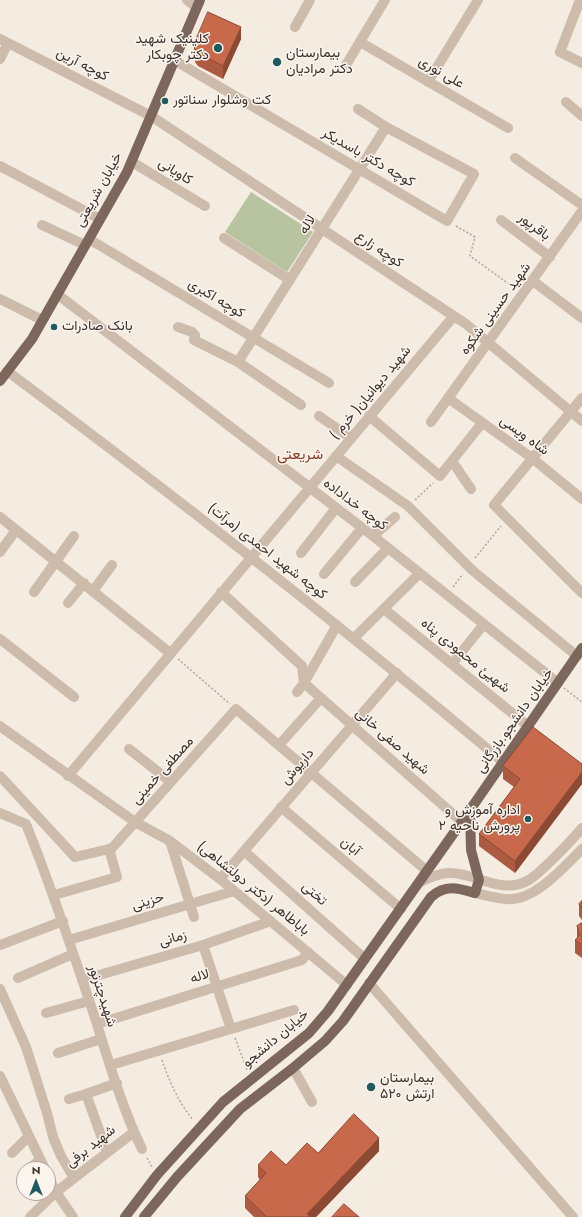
<!DOCTYPE html>
<meta charset="utf-8">
<style>
body{margin:0}
#map{position:relative;width:582px;height:1217px;overflow:hidden;background:#f4ebe1;font-family:Jost,sans-serif}
canvas{display:block}
.north{position:absolute;left:16px;top:1161px;width:40px;height:40px;box-sizing:border-box;background:#fbf5ee;border:1px solid #aea6a0;border-radius:50%;rotate:0deg;font-size:11px;font-weight:700;line-height:16px;text-align:center;color:#3b302b}
.north::after{content:'';display:block;margin:auto;width:14px;height:18px;background:#1f5a5e;clip-path:polygon(50% 0,100% 100%,50% 72%,0 100%)}
</style>
<div id="map">
<canvas width="582" height="1217"></canvas>
<div class="north">N</div>
</div>
<script>
const context = document.querySelector('canvas').getContext('2d');
context.lineJoin = 'round';
function fill(path, color) {
  context.fillStyle = color;
  context.fill(path, 'evenodd');
}
function stroke(path, color, width, dash) {
  context.strokeStyle = color;
  context.lineWidth = width;
  context.lineCap = dash ? 'butt' : 'round';
  context.setLineDash(dash || []);
  context.stroke(path);
}
function drawText(font, color, halo, rows, align = 'center') {
  context.font = font + ' Jost,Vazirmatn,sans-serif';
  context.lineWidth = 3;
  context.setLineDash([]);
  context.textBaseline = 'middle';
  context.strokeStyle = halo;
  context.fillStyle = color;
  for (const [text, x, y, turn = 0] of rows) {
    context.save();
    context.translate(x, y);
    context.rotate((+turn || 0) * Math.PI / 180);
    context.textAlign = isNaN(turn) ? turn : align;
    if (halo) context.strokeText(text, 0, 0);
    context.fillText(text, 0, 0);
    context.restore();
  }
}
const green = new Path2D(`
 M251,192L313,232L287,272L225,232Z`);
const path = new Path2D(`
 M456,226L475,237L470,256L516,289
 M415,500L433,483
 M475,558L501,526
 M453,587L463,574
 M178,659L230,704
 M564,688L582,702
 M235,1038L247,1070
 M162,1060C169,1081 179,1103 193,1120
 M147,1158L152,1167`);
const minor = new Path2D(`
 M187,0L196,7
 M580,0L560,52L582,63
 M295,27L310,0
 M0,39L151,116L466,324L582,421
 M360,42L508,128
 M0,59L8,43
 M174,60L447,221L474,174L386,127L358,109
 M346,65L385,0
 M428,82L478,0
 M566,102L582,116
 M515,158L582,205
 M132,162L205,206
 M0,166L100,219
 M501,220L550,257
 M42,225L85,245
 M224,238L290,280
 M89,239L329,383
 M533,281L582,318
 M57,294L373,536L558,683
 M0,299L42,320
 M178,327L192,332L195,335L194,340L238,362L301,405
 M238,362L386,127
 M7,371C176,497 342,626 503,762
 M448,398L532,458L582,499
 M582,398L494,505L582,593
 M319,416L351,438
 M369,416L440,476L482,423
 M431,422L582,211
 M336,456L408,506L472,570L577,656
 M452,461L471,489
 M0,517L170,653
 M373,536L395,517
 M0,552L16,530
 M301,553L336,508
 M324,574L362,528
 M355,582L388,548
 M93,591L112,565
 M34,592L74,536
 M221,592L302,666L304,683
 M68,603L84,583
 M384,609L528,726
 M354,638L420,573
 M0,639L74,697
 M452,664L484,624
 M304,683L462,822
 M297,692L304,683L337,625
 M0,726L135,822L170,841L220,879L347,985
 M279,745L321,698
 M129,749L171,782
 M0,776L75,857L109,849L113,847L236,709L427,871
 M68,776L453,317
 M281,807L401,909
 M0,813L26,824C51,886 72,949 93,1012C108,1058 121,1106 142,1149
 M170,841L194,917
 M244,851L365,959
 M220,879L397,673
 M420,882C429,878 438,873 449,873C474,872 501,895 527,881C540,874 571,841 582,828
 M475,893C485,895 496,898 506,899C534,902 564,867 582,849
 M54,895L117,877L109,849
 M69,940L234,891
 M0,945L63,921
 M203,945L231,1029
 M18,978L73,954
 M82,980L203,945L271,921
 M369,983L573,1217
 M0,989L26,1047L47,1113L53,1137L61,1156L74,1178
 M46,1013L89,1001
 M97,1024L302,960L308,952
 M58,1053L101,1039
 M111,1065L294,1010
 M293,1068L312,1102
 M0,1076L45,1169
 M86,1094L117,1083
 M69,1099L86,1094L107,1152
 M12,1153L29,1136
 M30,1169L40,1159
 M48,1176L56,1192L73,1217
 M30,1217L56,1192L134,1132`);
const major = new Path2D(`
 M0,381L32,339L127,172L200,0
 M125,1217L157,1175L223,1102L309,1033L328,1011L470,810L582,648
 M144,1217L177,1177L240,1109L293,1068L325,1041L343,1021L431,897C445,884 458,888 475,893L479,880L471,850L470,811`);
const wall = new Path2D(`
 M241,39L223,79L198,66L195,62L194,44Z
 M582,764V784L515,873L479,846V834L514,787L503,779V766Z
 M582,901V920L579,916V904Z
 M582,923V958L575,953V940L577,938V926Z
 M379,1151L316,1217H254L245,1208V1196L260,1180L258,1177V1165H286L318,1153Z`);
const shadedWall = new Path2D(`
 M241,27V39L223,79V66Z
 M582,772V784L515,873V861Z
 M379,1138V1151L316,1217H307V1214Z`);
const building = new Path2D(`
 M208,12L241,27L223,66L198,53L195,50L194,44Z
 M533,727L582,764V772L515,861L479,834L520,779L503,766Z
 M582,901V908L579,904Z
 M582,923V945L575,940L580,935L577,926Z
 M354,1114L379,1138L307,1214L310,1217H267L245,1196L266,1173L258,1165L271,1151L286,1165L307,1143L318,1153Z
 M344,1204L359,1217H332Z`);
const markers = [
 [218,48,5,"#1f5a5e"],
 [277,62,5,"#1f5a5e"],
 [165,101,4,"#1f5a5e"],
 [54,327,4,"#1f5a5e"],
 [528,819,4,"#1f5a5e"],
 [371,1087,5,"#1f5a5e"]
];
const poiNames = [
 ["کلینیک شهید",209,40,"right"],
 ["دکتر چوبکار",209,56,"right"],
 ["بیمارستان",286,54],
 ["دکتر مرادیان",286,70],
 ["کت وشلوار سناتور",173,101],
 ["بانک صادرات",62,327],
 ["اداره آموزش و",520,811,"right"],
 ["پرورش ناحیه ۲",520,827,"right"],
 ["بیمارستان",380,1079],
 ["۵۲۰ ارتش",380,1095]
];
const streetNames = [
 ["کوچه آرین",82,65,27],
 ["علی نوری",441,73,30],
 ["کوچه دکتر باسدیکر",368,158,30],
 ["کاویانی",175,172,32],
 ["خیابان شریعتی",99,190,-61],
 ["لاله",308,225,-58],
 ["باقرپور",534,227,37],
 ["کوچه زارع",379,250,34],
 ["کوچه اکبری",216,299,31],
 ["شهید حسینی شکوه",496,309,-54],
 ["شهید دیوانیان( خرم )",371,393,-50],
 ["شاه ویسی",524,436,36],
 ["کوچه خداداده",355,505,37],
 ["کوچه شهید احمدی (مرآت)",267,552,38],
 ["شهیئ محمودی پناه",465,656,39],
 ["خیابان دانشجو.بازرگانی",515,721,-55],
 ["شهید صفی خانی",392,742,41],
 ["داریوش",298,767,-49],
 ["مصطفی خمینی",163,771,-48],
 ["آبان",350,847,40],
 ["باباطاهر (دکتر دولتشاهی)",253,889,39],
 ["تختی",314,894,42],
 ["حزینی",148,902,-17],
 ["زمانی",173,939,-16],
 ["لاله",200,977,-17],
 ["شهیدچترنور",102,996,72],
 ["خیابان دانشجو",276,1039,-40],
 ["شهید برفی",91,1147,-38]
];
const neighbourhoodNames = [
 ["شریعتی",300,455]
];
fill(green, '#b8c4a0');
stroke(path, '#b9a596', 1.5, [2, 2]);
stroke(minor, '#cdbbac', 10);
stroke(major, '#7d675c', 10);
fill(wall, '#ac5a40');
fill(shadedWall, '#8c4a34');
fill(building, '#c8694b');
stroke(building, '#8c4a34', 1);
for (const [x, y, r, color] of markers) {
  const dot = new Path2D();
  dot.arc(x, y, r, 0, 2 * Math.PI);
  context.fillStyle = color;
  context.fill(dot);
  stroke(dot, '#fbf5ee', 1.5);
}
drawText('14px', '#3b302b', '#fbf5ee', poiNames, 'left');
drawText('14px', '#3b302b', '#fbf5ee', streetNames);
drawText('15px', '#8c3b22', '#fbf5ee', neighbourhoodNames);
</script>
